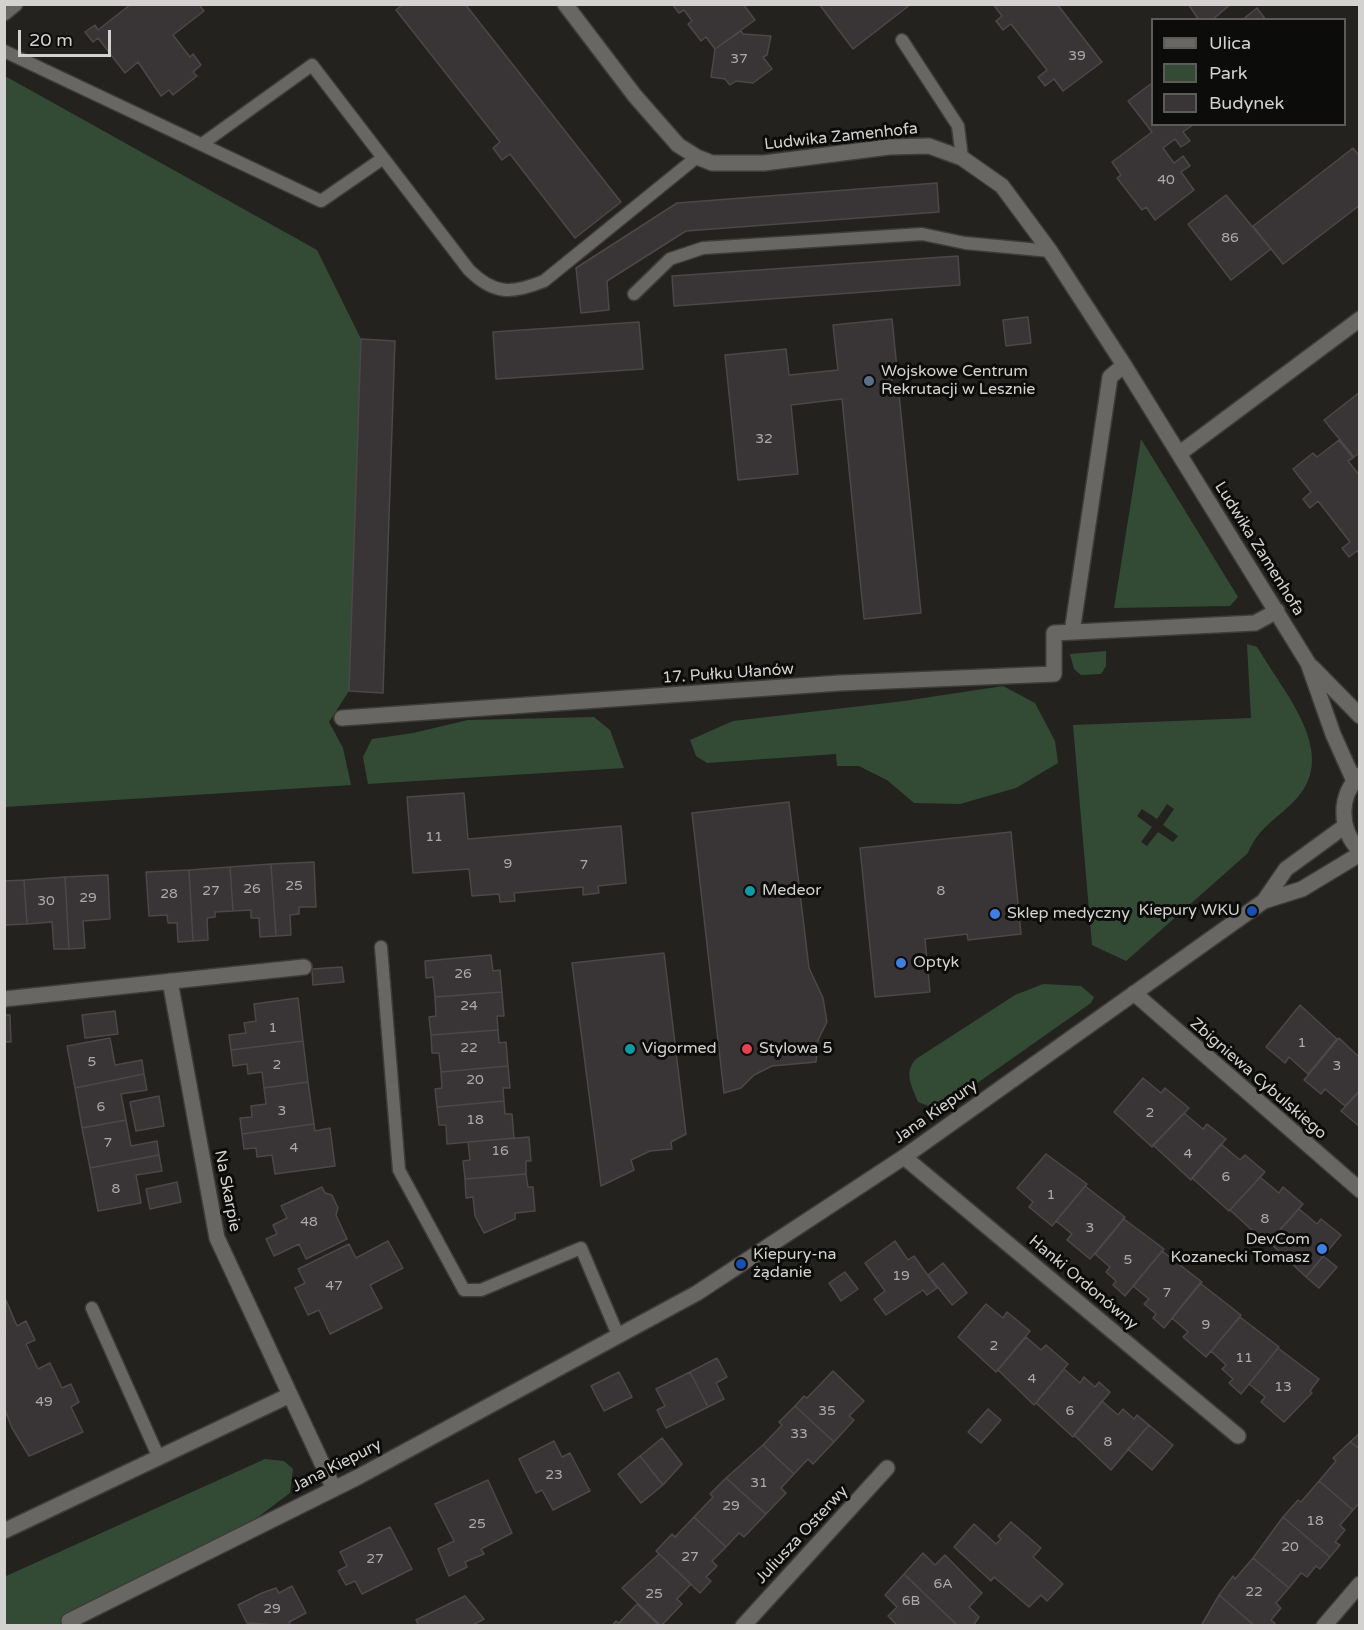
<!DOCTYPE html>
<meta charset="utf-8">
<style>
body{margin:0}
#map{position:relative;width:1364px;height:1630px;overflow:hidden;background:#23221f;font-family:"Varela Round",sans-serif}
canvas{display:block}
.frame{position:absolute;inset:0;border:6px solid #d3d2d0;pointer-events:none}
.legend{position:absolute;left:1151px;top:18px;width:195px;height:108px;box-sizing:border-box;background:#0c0c0a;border:2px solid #5c5b59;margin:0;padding:8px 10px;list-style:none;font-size:18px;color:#d3d2d0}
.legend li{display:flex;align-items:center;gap:12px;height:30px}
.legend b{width:30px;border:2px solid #5c5b59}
.scale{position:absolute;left:18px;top:30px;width:93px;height:27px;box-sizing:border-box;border:3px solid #d3d2d0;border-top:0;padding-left:8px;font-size:18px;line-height:21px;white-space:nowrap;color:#d3d2d0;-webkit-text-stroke:4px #0c0c0a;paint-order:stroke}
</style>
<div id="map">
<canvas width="1364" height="1630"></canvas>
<div class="frame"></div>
<ul class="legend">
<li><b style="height:8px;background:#686763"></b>Ulica</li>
<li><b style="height:16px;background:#334b34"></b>Park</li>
<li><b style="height:16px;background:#393536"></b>Budynek</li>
</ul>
<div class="scale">20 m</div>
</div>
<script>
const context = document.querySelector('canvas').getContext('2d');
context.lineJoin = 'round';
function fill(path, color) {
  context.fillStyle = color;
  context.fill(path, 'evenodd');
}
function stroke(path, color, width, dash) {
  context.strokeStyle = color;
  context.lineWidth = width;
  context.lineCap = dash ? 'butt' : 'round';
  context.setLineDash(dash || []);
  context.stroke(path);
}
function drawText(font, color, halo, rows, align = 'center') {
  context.font = font + ' "Varela Round",sans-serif';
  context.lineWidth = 6;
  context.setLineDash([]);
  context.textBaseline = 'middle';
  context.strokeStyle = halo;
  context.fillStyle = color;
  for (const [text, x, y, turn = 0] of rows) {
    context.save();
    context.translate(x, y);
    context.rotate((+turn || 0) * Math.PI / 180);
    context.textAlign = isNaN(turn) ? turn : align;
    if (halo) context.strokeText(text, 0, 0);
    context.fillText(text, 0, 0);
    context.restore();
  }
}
const green = new Path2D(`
 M5,76L317,250L361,339L349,691L329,722L343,748L351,785L5,807Z
 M1141,439L1238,597L1230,606L1114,608Z
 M1247,644L1257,647L1261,653C1285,694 1338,753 1297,798C1278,819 1259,826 1248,853L1126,961L1092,945L1073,725L1251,718ZM1167,804L1174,809L1163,825L1178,836L1173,842L1158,832L1147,846L1141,842L1152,827L1137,816L1142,809L1157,819Z
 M1106,651V666L1101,674L1081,675L1074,669L1070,654Z
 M1003,686L1035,703L1055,741L1058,763L1016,788L960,804L914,803L887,780L859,766H837L836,754L707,763L696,756L690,740L733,721L904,701Z
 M594,717L610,730L624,768L368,784L363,757L372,739L413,733L468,720Z
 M1043,984L1081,986L1094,997L1091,1003L939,1110L918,1102C912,1086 903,1073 916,1059L1015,995Z
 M265,1459L284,1461L293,1469L290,1493L258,1517L69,1621L58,1625H5L4,1577Z`);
const building = new Path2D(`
 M131,4H201L200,6L204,11L173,35L190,57L193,54L201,65L193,72L197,76L173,95L169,90L161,96L138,62L125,73L98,38L93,42L85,32L95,25L98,30Z
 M403,4H465L621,202L575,238L510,154L502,160L493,148L500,142L396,10Z
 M672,4H743L755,20L715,49L706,37L701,41L688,24L692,21L684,10L679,13Z
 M819,4H911L853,49Z
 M993,4H1057L1102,62L1063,91L1054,79L1045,86L1038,77L1047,70L1011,24L1003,30L996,21L1002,16Z
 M1188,4H1231L1212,20H1199Z
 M1257,8L1266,20H1242Z
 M741,31L743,34L771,36L767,55L763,57L772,69L753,83L736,81L730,85L725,79L711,77L715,49Z
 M1152,83V124H1194L1183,132L1190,141L1181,147L1175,139L1163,148L1174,163L1183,156L1190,166L1181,172L1194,190L1155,220L1146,207L1142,210L1117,178L1121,175L1112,162L1152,132L1128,101Z
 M1353,148L1360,157V205L1283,264L1253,226Z
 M937,183L939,212L686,231L607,281L609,310L581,313L576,268L677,203Z
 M1226,195L1271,249L1231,280L1188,224Z
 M958,256L960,285L674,306L672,276Z
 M1028,317L1031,343L1006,346L1003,320Z
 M892,319L897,369L891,370L893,395L899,394L921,613L864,619L842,399L791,405L798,474L738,480L725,355L786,349L789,375L838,370L833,325Z
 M639,322L643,369L496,379L493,332Z
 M361,339L395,341L383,693L349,691Z
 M1360,392V453L1354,457L1324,420Z
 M1339,440L1353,458L1348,461L1360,476V554L1357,551L1349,557L1342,548L1350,542L1318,501L1310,508L1303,499L1311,492L1293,469L1313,453L1317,457Z
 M464,793L468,839L621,826L626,883L598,886L599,893L583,895V887L514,893L515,901L500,902L499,894L472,896L469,869L413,873L407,797Z
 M789,802L809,968L823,998L827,1022L818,1040L816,1062L772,1066L754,1075L741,1088L724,1093L692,813Z
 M1011,832L1021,934L968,940L967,934L925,939L930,992L875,997L860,848Z
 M314,862L316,907H299V914L290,915L291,935L276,936L271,864Z
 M271,864L276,936L260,937L259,918H251V910L233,911L230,867Z
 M230,867L233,911L215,912V917L207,918L208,940L193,941L189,870Z
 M189,870L193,941L178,942L177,923H168L167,915L149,916L146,872Z
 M108,875L110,919L83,921L85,948L69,949L65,877Z
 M65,877L69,949H54L52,922L27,924L24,880Z
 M24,880L27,924L4,925V881Z
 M664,953L686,1134L671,1142L672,1149L650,1151L631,1160L634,1170L601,1186L572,963Z
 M491,955L493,971L500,970L502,992L435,997L433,977L426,978L425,961Z
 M342,967L344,982L313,985L312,969Z
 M502,992L504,1016H497L498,1030L431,1035L429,1017L436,1016L435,997Z
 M298,998L303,1041L231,1050L229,1035L246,1033L244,1023L256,1021L254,1004Z
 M1300,1005L1337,1039L1308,1074L1289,1057L1285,1063L1266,1047Z
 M115,1011L118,1034L85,1038L82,1015Z
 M4,1015H10L11,1042H4Z
 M498,1030L499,1043L506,1042L508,1066L441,1072L439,1053H432L431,1035Z
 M110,1038L115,1065L142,1060L144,1074L75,1088L67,1046Z
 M1339,1038L1360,1058V1090L1345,1106L1325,1089L1321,1094L1304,1080Z
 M303,1041L308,1082L264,1088L262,1072L248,1074L247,1064L233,1066L231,1050Z
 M508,1066L510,1088H503L504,1101L437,1107L435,1089L442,1088L441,1072Z
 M144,1074L147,1090L121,1094L126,1120L82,1128L75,1088Z
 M1143,1078L1161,1093L1165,1088L1189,1108L1152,1147L1114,1112Z
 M308,1082L314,1124L242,1134L240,1118L252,1117L251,1106L266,1104L264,1088Z
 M1360,1091V1127L1341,1111Z
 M159,1096L164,1126L136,1131L130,1102Z
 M504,1101L505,1114H512L514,1138L447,1144L446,1125H439L437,1107Z
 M1184,1113L1203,1129L1207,1124L1226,1139L1191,1180L1153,1145Z
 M126,1120L131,1146L157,1141L159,1155L90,1168L82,1128Z
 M314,1124L315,1131L330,1128L335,1166L275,1174L272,1155L257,1157L256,1148L244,1149L242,1134Z
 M529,1137L531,1161H526V1174L465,1179L463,1161L470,1160L468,1142Z
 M1221,1144L1240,1160L1245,1155L1265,1172L1229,1211L1192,1178Z
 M1046,1154L1087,1184L1052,1226L1029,1207L1033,1202L1017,1188Z
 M159,1155L162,1171L136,1175L141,1203L98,1211L90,1168Z
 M526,1174L528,1187H533L535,1211L515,1213V1219L484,1233L475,1216L473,1197L466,1198L465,1179Z
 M1260,1177L1279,1193L1283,1187L1303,1204L1267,1244L1230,1210Z
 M177,1182L181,1202L150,1209L146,1189Z
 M1085,1186L1125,1217L1090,1259L1067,1240L1072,1234L1056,1221Z
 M322,1187L325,1193L332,1195L338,1208L336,1215L347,1239L306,1259L299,1244L274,1256L266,1239L277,1234L273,1225L287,1218L281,1206Z
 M1299,1209L1317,1224L1321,1219L1341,1235L1306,1277L1269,1242Z
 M1124,1219L1164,1249L1125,1296L1113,1285L1116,1281L1106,1272L1110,1267L1095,1254Z
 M388,1241L403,1268L370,1285L382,1308L330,1334L319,1310L308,1315L295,1288L305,1283L298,1269L349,1244L356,1258Z
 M895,1241L908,1260L914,1256L937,1288L927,1295L923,1290L886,1315L874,1299L885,1291L865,1263Z
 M1162,1251L1202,1282L1164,1328L1153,1318L1156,1314L1144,1304L1149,1299L1133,1286Z
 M1323,1256L1337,1267L1319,1288L1306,1277Z
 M943,1263L967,1293L952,1305L928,1275Z
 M845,1272L858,1289L841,1301L829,1283Z
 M1200,1283L1241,1315L1206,1357L1183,1337L1188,1332L1172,1318Z
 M6,1300L17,1326L26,1321L35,1340L26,1344L38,1369L50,1363L62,1388L71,1384L79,1402L71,1407L83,1432L29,1456L12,1428L4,1407Z
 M986,1304L1003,1318L1007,1312L1030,1331L996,1372L958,1337Z
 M1240,1317L1279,1347L1241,1394L1229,1383L1233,1379L1222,1369L1226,1365L1211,1351Z
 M1026,1337L1041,1350L1046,1345L1068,1364L1034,1405L998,1370Z
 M1278,1348L1319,1379L1310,1391L1312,1393L1284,1422L1261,1402L1265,1397L1249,1384Z
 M717,1358L727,1377L716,1383L724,1399L708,1407L690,1372Z
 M1064,1369L1080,1383L1084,1377L1095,1387L1099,1382L1110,1392L1073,1437L1036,1403Z
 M833,1371L864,1401L849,1416L854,1420L834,1442L795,1406L804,1396L807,1398Z
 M619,1372L632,1397L604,1411L591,1386Z
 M690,1372L708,1407L666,1428L657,1410L665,1406L656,1389Z
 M1102,1401L1118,1415L1123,1409L1134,1419L1137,1415L1149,1425L1111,1470L1074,1435Z
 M795,1406L834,1442L813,1464L808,1459L794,1474L763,1445L782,1425L779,1422Z
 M988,1409L1001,1420L981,1443L968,1432Z
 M1149,1425L1173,1445L1152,1470L1128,1449Z
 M1360,1433V1449L1350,1442Z
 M662,1438L682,1464L663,1485L640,1456Z
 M554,1441L562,1457L570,1453L590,1491L553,1510L542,1490L536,1493L519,1459Z
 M1350,1442L1360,1449V1502L1353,1510L1319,1481L1336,1461L1333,1458Z
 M763,1445L794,1474L781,1488L786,1493L766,1514L726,1478Z
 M640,1456L663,1485L641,1503L618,1474Z
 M726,1478L766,1514L744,1537L739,1533L726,1547L694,1517L713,1497L710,1494Z
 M488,1480L512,1533L481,1549L484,1554L465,1562L467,1567L449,1576L438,1549L454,1541L435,1504Z
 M1319,1481L1353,1510L1340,1525L1345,1530L1335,1542L1340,1545L1330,1557L1283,1517L1298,1500L1301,1502Z
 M694,1517L726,1547L712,1561L717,1566L706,1577L711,1581L700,1593L656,1551L672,1534L675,1537Z
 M1283,1517L1330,1557L1320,1569L1316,1566L1307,1577L1301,1573L1289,1588L1253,1558Z
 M1011,1522L1041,1548L1033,1557L1063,1584L1047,1601L1041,1595L1029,1607L994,1577L991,1581L954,1547L974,1524L996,1544L1001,1539L998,1536Z
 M390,1527L412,1569L362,1594L355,1581L346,1585L338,1571L347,1566L340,1552Z
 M923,1553L935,1565L945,1555L982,1593L969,1607L979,1617L973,1626H958L904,1574Z
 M659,1554L691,1584L677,1599L682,1604L661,1626L622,1588Z
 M1253,1558L1289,1588L1276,1603L1281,1608L1271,1620L1275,1623L1273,1626H1255L1219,1595L1233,1576L1235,1579Z
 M904,1574L958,1626H898L888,1616L897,1607L885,1595Z
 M292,1586L306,1613L289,1622L291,1626L247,1623L238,1605L262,1593L276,1588L279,1593Z
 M1219,1595L1255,1626H1201Z
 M465,1596L484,1619L471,1626H419L416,1620Z
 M637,1604L660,1626H612L616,1621L619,1623Z`);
const service = new Path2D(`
 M902,40L958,126L962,158
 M4,51L321,201L382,159
 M202,144L312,65L469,270C494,295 512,294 544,281L697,157
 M634,294L670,259L703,248L922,234L965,243L1050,251
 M381,947L399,1170L464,1290H481L581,1248L618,1335
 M92,1308L159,1458`);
const minor = new Path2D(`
 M565,4L635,96L678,145L697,157L712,163H764L889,147L929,146L962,158L1002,186L1050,251L1124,365L1308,663L1333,734L1354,781
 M4,13L15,4
 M1180,453L1360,319
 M1072,632L1110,377L1124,365
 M1312,667L1360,716
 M342,718L840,683L1054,674V633L1255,623L1277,611
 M1264,901L1286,869L1345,826
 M170,981L217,1238L334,1489
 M1134,993L1360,1190
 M4,999L304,967
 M904,1157L1238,1436
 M4,1531L290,1395
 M74,1626L69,1621L358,1477L697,1293L904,1157L1264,901L1302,889L1360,854
 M743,1626L887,1468
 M1324,1626L1360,1584`);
const tertiary = new Path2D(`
 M1360,775C1338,796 1339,830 1360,851`);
const markers = [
 [869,381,6,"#5c6f8a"],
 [750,891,6,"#0f9aa8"],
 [1252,911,6,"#1a4fb4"],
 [995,914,6,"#3f7fe0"],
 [901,963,6,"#3f7fe0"],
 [630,1049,6,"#0f9aa8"],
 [747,1049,6,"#e0444e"],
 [1322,1249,6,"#3f7fe0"],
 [741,1264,6,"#1a4fb4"]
];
const numberNames = [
 ["39",1077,56],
 ["37",739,59],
 ["40",1166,180],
 ["86",1230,238],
 ["32",764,439],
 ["11",434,837],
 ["9",508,864],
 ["7",584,865],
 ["25",294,886],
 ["26",252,889],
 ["27",211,891],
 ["8",941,891],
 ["28",169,894],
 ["29",88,898],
 ["30",46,901],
 ["26",463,974],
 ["24",469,1006],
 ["1",273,1028],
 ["1",1302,1043],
 ["22",469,1048],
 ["5",92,1062],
 ["2",277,1065],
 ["3",1337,1066],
 ["20",475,1080],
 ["6",101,1107],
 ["3",282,1111],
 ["2",1150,1113],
 ["18",475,1120],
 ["7",108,1143],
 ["4",294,1148],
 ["16",500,1151],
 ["4",1188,1154],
 ["6",1226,1177],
 ["8",116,1189],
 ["1",1051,1195],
 ["8",1265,1219],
 ["48",309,1222],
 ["3",1090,1228],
 ["5",1128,1260],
 ["19",901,1276],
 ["47",334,1286],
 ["7",1167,1293],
 ["9",1206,1325],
 ["2",994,1346],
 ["11",1244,1358],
 ["4",1032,1379],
 ["13",1283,1387],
 ["49",44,1402],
 ["35",827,1411],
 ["6",1070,1411],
 ["33",799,1434],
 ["8",1108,1442],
 ["23",554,1475],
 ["31",759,1483],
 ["29",731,1506],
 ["18",1315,1521],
 ["25",477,1524],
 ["20",1290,1547],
 ["27",690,1557],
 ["27",375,1559],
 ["6A",943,1584],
 ["22",1254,1592],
 ["25",654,1594],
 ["6B",911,1601],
 ["29",272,1609]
];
const streetNames = [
 ["Ludwika Zamenhofa",841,137,-6],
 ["Ludwika Zamenhofa",1259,549,58],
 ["17. Pułku Ułanów",728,674,-4],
 ["Zbigniewa Cybulskiego",1258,1079,41],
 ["Jana Kiepury",936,1112,-35],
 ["Na Skarpie",227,1191,79],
 ["Hanki Ordonówny",1083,1283,40],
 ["Jana Kiepury",337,1466,-27],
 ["Juliusza Osterwy",802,1535,-47]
];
const poiNames = [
 ["Wojskowe Centrum",881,372],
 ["Rekrutacji w Lesznie",881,390],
 ["Medeor",762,891],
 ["Kiepury WKU",1240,911,"right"],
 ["Sklep medyczny",1007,914],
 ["Optyk",913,963],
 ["Vigormed",642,1049],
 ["Stylowa 5",759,1049],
 ["DevCom",1310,1240,"right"],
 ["Kozanecki Tomasz",1310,1258,"right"],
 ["Kiepury-na",753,1255],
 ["żądanie",753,1273]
];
fill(green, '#334b34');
fill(building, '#393536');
stroke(building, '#4c4849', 1.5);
stroke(service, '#3d3c39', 15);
stroke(minor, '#3d3c39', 18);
stroke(tertiary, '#3d3c39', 18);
stroke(service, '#686763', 12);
stroke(minor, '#686763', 15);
stroke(tertiary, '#686763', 15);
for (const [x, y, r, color] of markers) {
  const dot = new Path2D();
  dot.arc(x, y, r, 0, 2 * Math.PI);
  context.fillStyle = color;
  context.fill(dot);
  stroke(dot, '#0c0c0a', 2);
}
drawText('14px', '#acabaa', null, numberNames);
drawText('16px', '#d3d2d0', '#0c0c0a', streetNames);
drawText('16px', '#d3d2d0', '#0c0c0a', poiNames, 'left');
</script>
